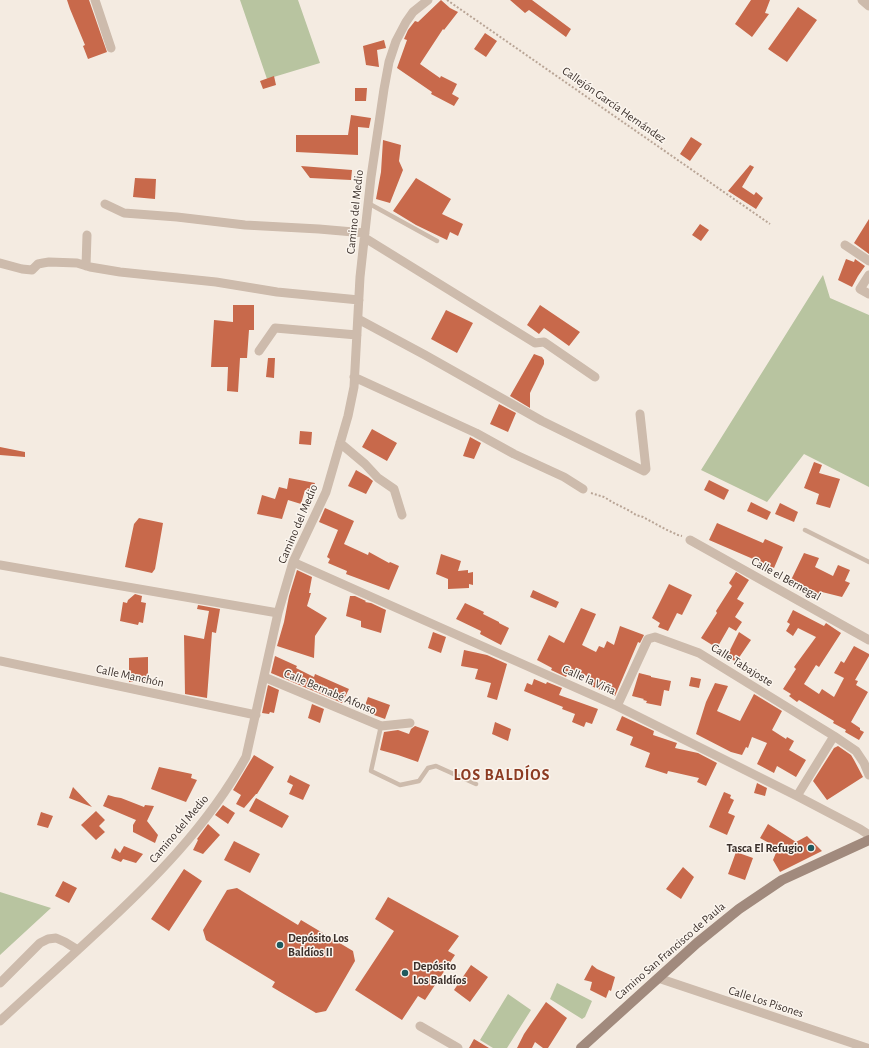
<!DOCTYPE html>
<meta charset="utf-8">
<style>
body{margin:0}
canvas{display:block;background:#f4ebe1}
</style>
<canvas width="869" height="1048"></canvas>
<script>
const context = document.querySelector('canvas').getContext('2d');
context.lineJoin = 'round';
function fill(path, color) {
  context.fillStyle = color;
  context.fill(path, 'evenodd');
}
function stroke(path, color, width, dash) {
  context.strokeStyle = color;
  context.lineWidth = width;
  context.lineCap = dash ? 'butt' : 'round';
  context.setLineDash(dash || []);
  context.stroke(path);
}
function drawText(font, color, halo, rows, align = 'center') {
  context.font = font + ' "Alegreya Sans",sans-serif';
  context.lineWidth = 3;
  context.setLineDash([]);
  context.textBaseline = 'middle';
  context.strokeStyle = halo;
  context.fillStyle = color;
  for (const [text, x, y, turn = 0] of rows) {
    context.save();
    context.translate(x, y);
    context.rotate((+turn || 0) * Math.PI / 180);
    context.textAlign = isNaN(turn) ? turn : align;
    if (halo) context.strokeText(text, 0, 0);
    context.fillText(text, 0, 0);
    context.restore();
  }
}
const green = new Path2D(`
 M240,0H298L320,63L267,79Z
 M823,275L830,298L869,315V487L804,454L767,502L701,470Z
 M0,892L51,908L0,955Z
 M557,983L592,1001L585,1017L582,1019L550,999Z
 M508,994L531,1010L507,1048H493L480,1040Z`);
const building = new Path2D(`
 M67,0H89L107,52L88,59L83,46L85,45L70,9Z
 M441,0L450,8L458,12L444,30L443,29L420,64L440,78L441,76L457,84L452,94L459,98L454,106L431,94L432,92L397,68L407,40L404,39L408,30L415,21L418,22Z
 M510,0H532L571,29L566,37L529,10L525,13Z
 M751,0H770L765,13L769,14L752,37L735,24Z
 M798,7L817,20L787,62L768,49Z
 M485,33L497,41L486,57L474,49Z
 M384,40L386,48L377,50L379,67L366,65L363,46Z
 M274,76L276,85L263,89L260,81Z
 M355,88H367L366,101H355Z
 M351,115L371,118L369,128L358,127V155L296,152V135H348Z
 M691,137L702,144L690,161L680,154Z
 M383,140L401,145L399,161L403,170L390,203L376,199L381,172Z
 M750,165L754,167L742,187L754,195L756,192L763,198L756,209L728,191Z
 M301,166L352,170L351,180L310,178Z
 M135,178L156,179L155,199L133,197Z
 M416,178L451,199L442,214L463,224L458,236L450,232L447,240L416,225L393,211Z
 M869,219V254L854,243Z
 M700,224L709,230L701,241L692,235Z
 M846,259L854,262L855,259L865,266L858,276L852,287L838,280Z
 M233,305H254V330H249L247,358H240L238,392L227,391L228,367H211L214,320L233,322Z
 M540,305L580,332L569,346L544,328L539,334L527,325Z
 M446,310L473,323L457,353L431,339Z
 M534,354L542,357L544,360V364L530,393V408L510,396Z
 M268,358H275L274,378L266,377Z
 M499,404L516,413L508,432L490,424Z
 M372,429L397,443L387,461L362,447Z
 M300,431L312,432L311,445L299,444Z
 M470,437L481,443L474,459L463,456Z
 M0,447L25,452V457L0,455Z
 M814,462L822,465L819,473L840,479L830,508L816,504L819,494L804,488Z
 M356,470L368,477L373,481L366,494L348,486Z
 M289,478L315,483L312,491L305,490L301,504L288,500L282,519L257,514L262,495L275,499L279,487L287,489Z
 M709,480L729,490L724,500L704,490Z
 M751,502L771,512L767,520L747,511Z
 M780,503L798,512L794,522L775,514Z
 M325,508L354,521L344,544L368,555L369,552L389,563L390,562L399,566L389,590L346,574L347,571L328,563L330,559L327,557L338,530L319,522Z
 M139,518L163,523L155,569L152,573L125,567L134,524Z
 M717,523L763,543L765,539L783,547L774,568L709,540Z
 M804,553L819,558L815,567L833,576L838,565L850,570L845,581L850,583L842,597L822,592L820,596L808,591L809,588L791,580Z
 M441,554L461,561L458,571L468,570V573L473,572V585L469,584V588L448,589V579L436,574Z
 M297,570L312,577L309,593H311L307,606L327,618L315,636L314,658L277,646L284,622L289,596Z
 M736,572L749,580L737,599L744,603L735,617L742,622L736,631L729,627L717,648L701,638L717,613L716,611L732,586L729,583Z
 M669,584L692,595L682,615L677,613L668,631L658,627L660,623L652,618Z
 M533,590L559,602L556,608L530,597Z
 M135,594L142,596L141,602L146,603L143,623L139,622L138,625L120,621L123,602L127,603L128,600Z
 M350,596H355L366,601L365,602L371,603L386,610L381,633L361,627V621L346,616Z
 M465,603L484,612L483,614L499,622V623L509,628L501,645L480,634L481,631L456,619Z
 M198,605L220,609L216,633L212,632L207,698L185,694L184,635L204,639L209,611L197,609Z
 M581,608L596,614L582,645L596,652L599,646L604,648L607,641L614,645L620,626L644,635L640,643L638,642L615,696L591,686L594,679L570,669L566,677L551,670L552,668L537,660L549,635L564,643Z
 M793,610L824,626L826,623L841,633L819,667L816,665L804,684L819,694L822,689L834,697L844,678L834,673L841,661L844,663L854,646L869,654V656L855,680L858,681L856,685L868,692L851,722L860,728V730L864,732L859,740L845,732L846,730L833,723L834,721L799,700L797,702L789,696L791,694L783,689L796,669L794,667L816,637L798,628L793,636L786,631L790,624L787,622Z
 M433,632L446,637L441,653L428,648Z
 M739,632L751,640L736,662L727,656Z
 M464,650L487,655L507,664L497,700L487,697L491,683L475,679L478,669L461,666Z
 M275,656L297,666L296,668L314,677L315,674L349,689L342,703L271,673Z
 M148,657V682H129V658Z
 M639,673L651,676V677L671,681L669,691L664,690L661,706L646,703L647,701L643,700L644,699L632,696Z
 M691,677L701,679L699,688L689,686Z
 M534,679L546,684L547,682L562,688L559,695L598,709L592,724L586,722L584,727L572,722L575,714L562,709L563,707L524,691L527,683L532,685Z
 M715,683L728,686L717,711L740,721L754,694L782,711L772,730L786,739L787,737L794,741L789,750L806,760L796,777L777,766L774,773L757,764L767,743L752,737L748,748L746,747L742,755L731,752L696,734L706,702Z
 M268,685L279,690L274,713L270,712L269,714L262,713Z
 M368,697L390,705L385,719L363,711Z
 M312,704L324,709L320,723L308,718Z
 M622,716L654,731L653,735L677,743L675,748L698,753L717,763L706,786L697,782L699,778L668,771L667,774L645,767L650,753L630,745L633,737L616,730Z
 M495,722L511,729L508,741L492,734Z
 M415,726L429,731L418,762L398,755L380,750L384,732L398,730L409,734L411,729Z
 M838,746L851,755L854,760L863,777L827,800L813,781L834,748Z
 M254,755L274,767L257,794H256L244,808L236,804L241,795L233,790Z
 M159,767L192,774L191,778L197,780L186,802L151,789Z
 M290,775L310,785L303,800L289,794L293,785L287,782Z
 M757,783L767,788L765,796L754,793Z
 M73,787L92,807L69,798Z
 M724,792L731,795L730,798L734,800L728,813L735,816L727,835L709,827Z
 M108,795L115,797L121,798L144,807L145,805L154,806L147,821L158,835L155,843L133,832V825L136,820L103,806Z
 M256,798L289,816L282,828L249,811Z
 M223,805L235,813L228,824L215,815Z
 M96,811L105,820L99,826L105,832L96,840L81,825Z
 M41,812L53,816L48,828L37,825Z
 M208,824L220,835L203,854L193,850L198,840L197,839Z
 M768,824L796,842L807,836L822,851L780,872L773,860L778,848L760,838Z
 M234,841L260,854L250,873L224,860Z
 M124,846L143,854L136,863L123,859L121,862L111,858L115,848L120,853Z
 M736,852L753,858L745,880L728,874Z
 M683,867L694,877L681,899L666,889Z
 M184,869L202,881L169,931L151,919Z
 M63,881L77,888L69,903L55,896Z
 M237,888L298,925L301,920L353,951L355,961L326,1011L316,1013L272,987L275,982L206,940L203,930L227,890Z
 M388,897L459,936L448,951L455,955L425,1000L418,996L402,1020L355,990L394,931L375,919Z
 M471,965L488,977L470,1002L454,990Z
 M592,965L597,969L615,977L611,991L609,990L606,998L590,990L592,982L584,980Z
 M546,1002L567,1018L548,1048H543L535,1042L532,1048H517L524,1034Z
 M474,1039L489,1048H469Z`);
const path = new Path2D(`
 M447,0L770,224
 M591,493L604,497L614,503L630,511L636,515L643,517L665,529L678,535L682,536`);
const lane = new Path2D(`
 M368,203L437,241
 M805,530L869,562
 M381,726L371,771L400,785L419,781L428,768L436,766L476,784`);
const street = new Path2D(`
 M95,0L111,48
 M862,0L869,6
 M105,204L124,213L177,217L245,225L319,229L365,233
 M365,238L535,343L544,342L595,377
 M845,245L869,261
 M0,263L22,269L32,270L38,264L43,263L49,262L77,263L90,267L120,272L216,282L277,292L359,300
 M86,266L87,235
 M869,275L860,289L869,294
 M358,319L425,355L542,421L644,471L646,469L640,414
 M259,351L275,328L357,335
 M354,377L476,433L514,454L564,477L583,489
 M340,443L365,464L378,478L394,489L402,515
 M690,540L869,640
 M293,562L617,706L797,796L860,829L869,835
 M0,565L278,613
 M0,661L256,715
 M264,677L381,726L410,723
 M617,706L648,639L655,637L699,653L834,736L856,751L864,763L869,775
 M797,796L834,736
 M658,978L867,1048
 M0,983L40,943L48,939L56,938L65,942L78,950
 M0,1021C31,992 63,964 94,935C152,882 208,826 246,757L278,613L293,562L326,492L348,416L354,387L360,277L371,177L384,89L389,62L396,41L406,22L413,12L428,0
 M420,1026L458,1048`);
const secondary = new Path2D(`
 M581,1048L697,943L739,909L782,880L869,840`);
const markers = [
 [811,848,4,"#1f5a5e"],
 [280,945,4,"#1f5a5e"],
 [405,973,4,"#1f5a5e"]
];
const streetNames = [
 ["Callejón García Hernández",614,105,35],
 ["Camino del Medio",355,212,-84],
 ["Camino del Medio",298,524,-67],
 ["Calle el Bernegal",786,579,29],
 ["Calle Tabajoste",742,665,32],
 ["Calle Manchón",130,676,12],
 ["Calle la Viña",589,680,24],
 ["Calle Bernabé Afonso",330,692,23],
 ["Camino del Medio",179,829,-50],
 ["Camino San Francisco de Paula",670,951,-41],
 ["Calle Los Pisones",766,1002,18]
];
const poiNames = [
 ["Tasca El Refugio",803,848,"right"],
 ["Depósito Los",288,938],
 ["Baldíos II",288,952],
 ["Depósito",413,966],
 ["Los Baldíos",413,980]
];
const districtNames = [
 ["LOS BALDÍOS",502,775]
];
fill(green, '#b8c4a0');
fill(building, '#c8694b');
stroke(path, '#b9a596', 2, [2, 2]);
stroke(lane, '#cdbbac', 4.5);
stroke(street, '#cdbbac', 9);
stroke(secondary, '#a18a7d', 10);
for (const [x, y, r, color] of markers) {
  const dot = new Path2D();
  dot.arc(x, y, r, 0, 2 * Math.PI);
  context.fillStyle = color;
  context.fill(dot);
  stroke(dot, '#fbf5ee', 1.5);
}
drawText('12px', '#3b302b', '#fbf5ee', streetNames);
drawText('bold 12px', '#3b302b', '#fbf5ee', poiNames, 'left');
context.letterSpacing = '1px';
drawText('bold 16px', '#8c3b22', '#fbf5ee', districtNames);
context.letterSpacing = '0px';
</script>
